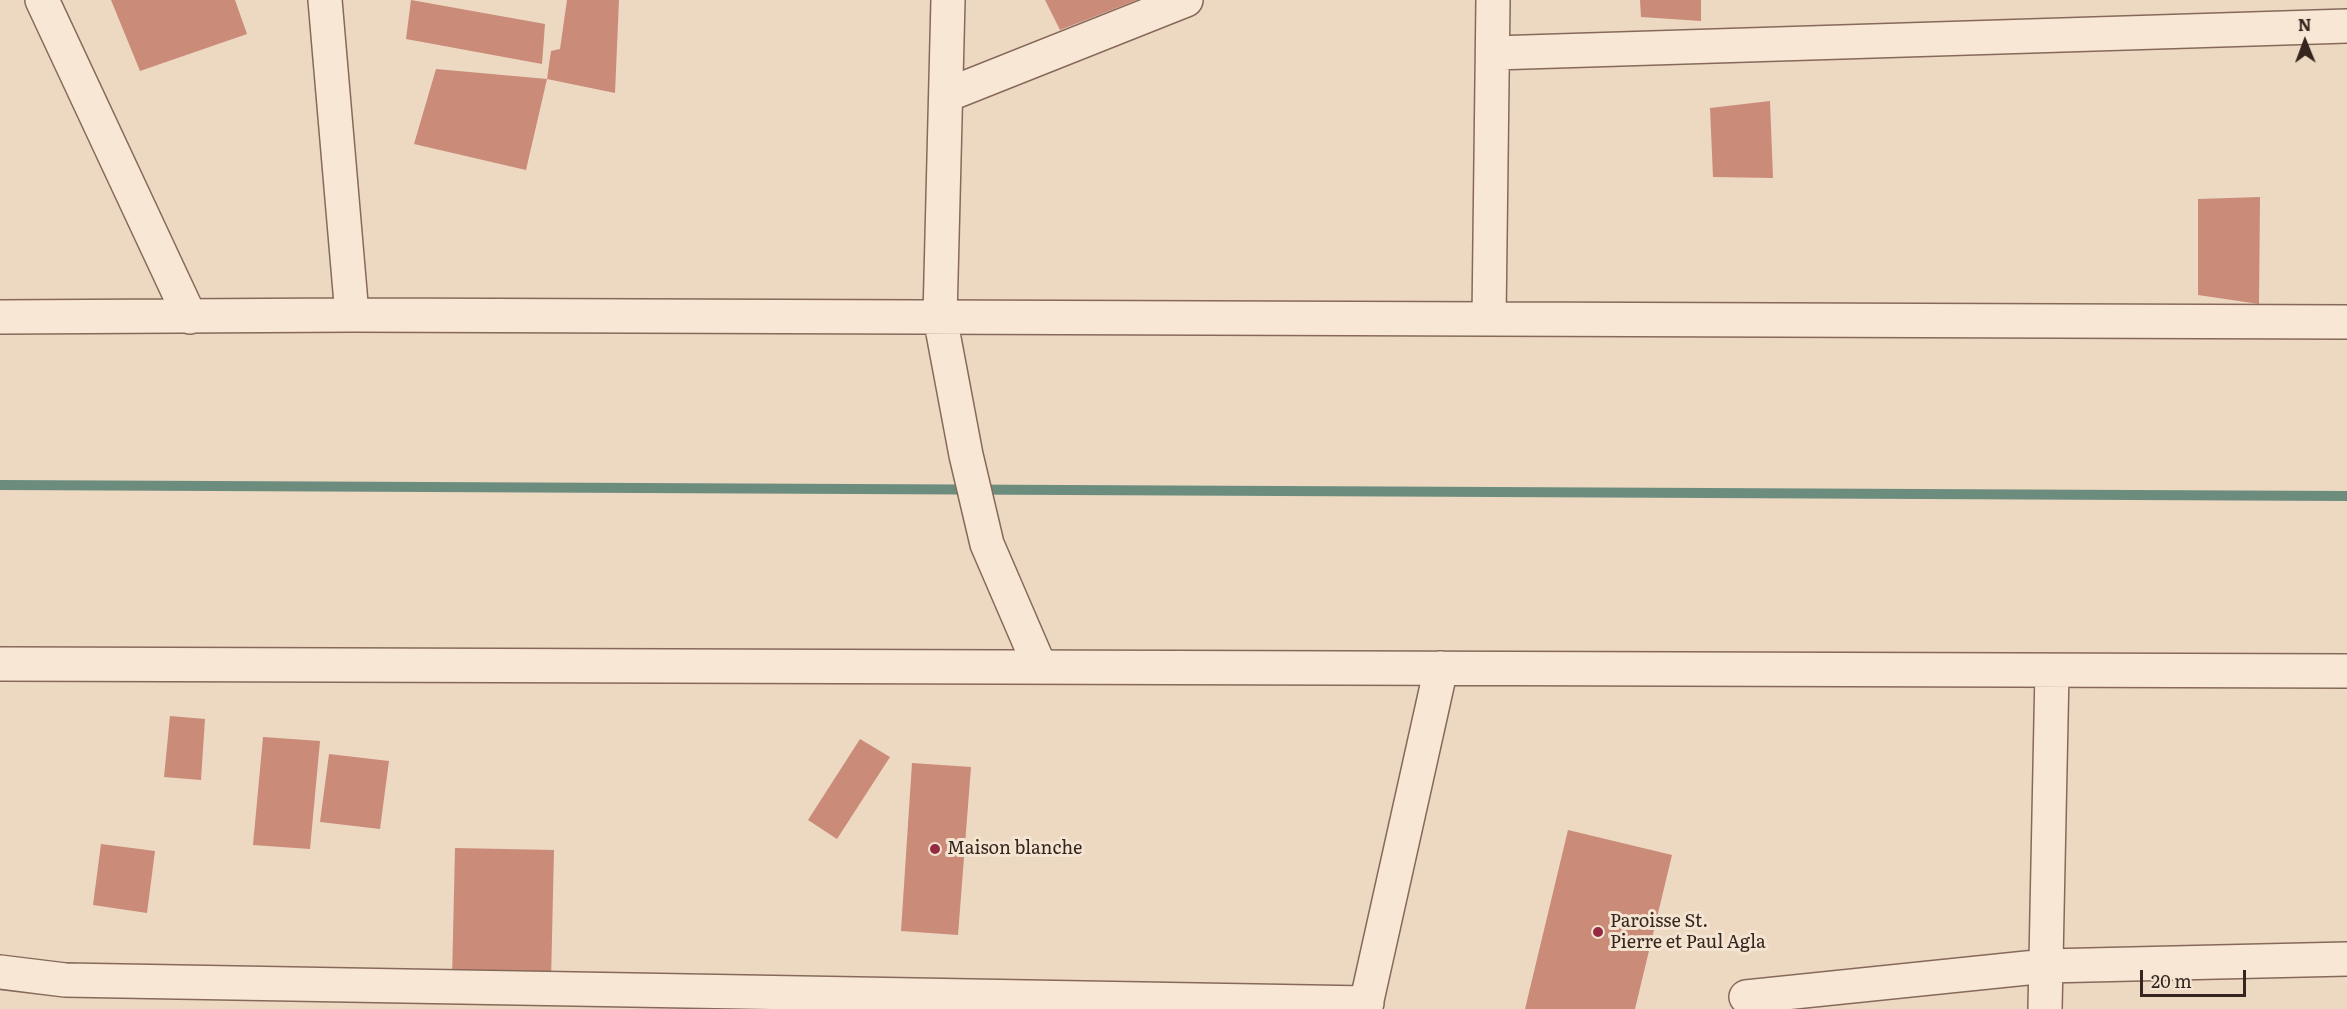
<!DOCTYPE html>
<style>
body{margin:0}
#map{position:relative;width:2347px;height:1009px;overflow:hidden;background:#edd8c2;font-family:Literata,serif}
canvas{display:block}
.north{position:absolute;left:2275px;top:12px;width:60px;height:60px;-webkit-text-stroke:4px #f4e4d2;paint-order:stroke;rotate:359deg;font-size:16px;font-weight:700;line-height:24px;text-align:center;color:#36251e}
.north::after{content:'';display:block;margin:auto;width:21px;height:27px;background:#36251e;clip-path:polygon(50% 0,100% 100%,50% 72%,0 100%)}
.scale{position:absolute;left:2140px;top:970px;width:106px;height:27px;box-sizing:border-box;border:3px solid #36251e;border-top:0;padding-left:8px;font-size:18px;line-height:21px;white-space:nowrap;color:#36251e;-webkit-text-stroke:4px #f4e4d2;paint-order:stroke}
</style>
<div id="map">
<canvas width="2347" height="1009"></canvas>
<div class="north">N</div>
<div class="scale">20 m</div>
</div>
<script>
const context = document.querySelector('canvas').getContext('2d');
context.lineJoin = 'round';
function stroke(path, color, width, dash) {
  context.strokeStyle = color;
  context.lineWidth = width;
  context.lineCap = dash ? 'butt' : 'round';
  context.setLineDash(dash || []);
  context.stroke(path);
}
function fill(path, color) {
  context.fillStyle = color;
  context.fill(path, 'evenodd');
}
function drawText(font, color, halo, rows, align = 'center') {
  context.font = font + ' Literata,serif';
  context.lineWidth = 6;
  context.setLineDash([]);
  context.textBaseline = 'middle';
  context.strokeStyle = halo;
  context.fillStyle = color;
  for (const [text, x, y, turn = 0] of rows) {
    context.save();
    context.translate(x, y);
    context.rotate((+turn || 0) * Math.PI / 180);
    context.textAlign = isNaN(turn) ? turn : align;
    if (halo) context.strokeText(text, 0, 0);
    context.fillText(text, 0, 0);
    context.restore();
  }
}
const stream = new Path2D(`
 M0,485L2347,496`);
const building = new Path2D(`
 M111,0H235L247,34L140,71Z
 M411,0L545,24L542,64L406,39Z
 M567,0H619L615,93L547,79L551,51L560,49Z
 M1045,0H1137L1060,30Z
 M1640,0H1701V21L1641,17Z
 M436,69L547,79L526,170L414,144Z
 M1770,101L1773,178L1713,177L1710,108Z
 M2260,197L2259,304L2198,295V199Z
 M170,716L205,719L201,780L164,777Z
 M263,737L320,741L310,849L253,845Z
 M860,739L890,757L837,839L808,820Z
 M329,754L389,761L380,829L320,822Z
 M912,763L971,767L958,935L901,931Z
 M1568,830L1672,855L1635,1009H1525Z
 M101,844L155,851L147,913L93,905Z
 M455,848L554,850L551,981L452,979Z`);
const minor = new Path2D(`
 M42,0L190,317
 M325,0L352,315
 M948,0L940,317L966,455L987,544L1040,667
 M1494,53L2347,26
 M947,95L1186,0
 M0,317L352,315L2347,322
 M1489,319L1493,0
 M0,664L2347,671
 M0,972L65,980L1367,1003
 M1746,997L2046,966L2347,959
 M1365,1009L1441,668
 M2045,1009L2052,671`);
const markers = [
 [935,849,6,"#942b41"],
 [1598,932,6,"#942b41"]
];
const poiNames = [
 ["Maison blanche",947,849],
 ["Paroisse St.",1610,922],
 ["Pierre et Paul Agla",1610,943]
];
stroke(stream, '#6c8d7e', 10);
fill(building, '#ca8b79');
stroke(minor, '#86695a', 36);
stroke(minor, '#f8e7d5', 33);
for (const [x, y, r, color] of markers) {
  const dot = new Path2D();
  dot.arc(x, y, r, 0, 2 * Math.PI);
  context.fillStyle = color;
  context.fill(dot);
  stroke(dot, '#f4e4d2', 2);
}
drawText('18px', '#36251e', '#f4e4d2', poiNames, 'left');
</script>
